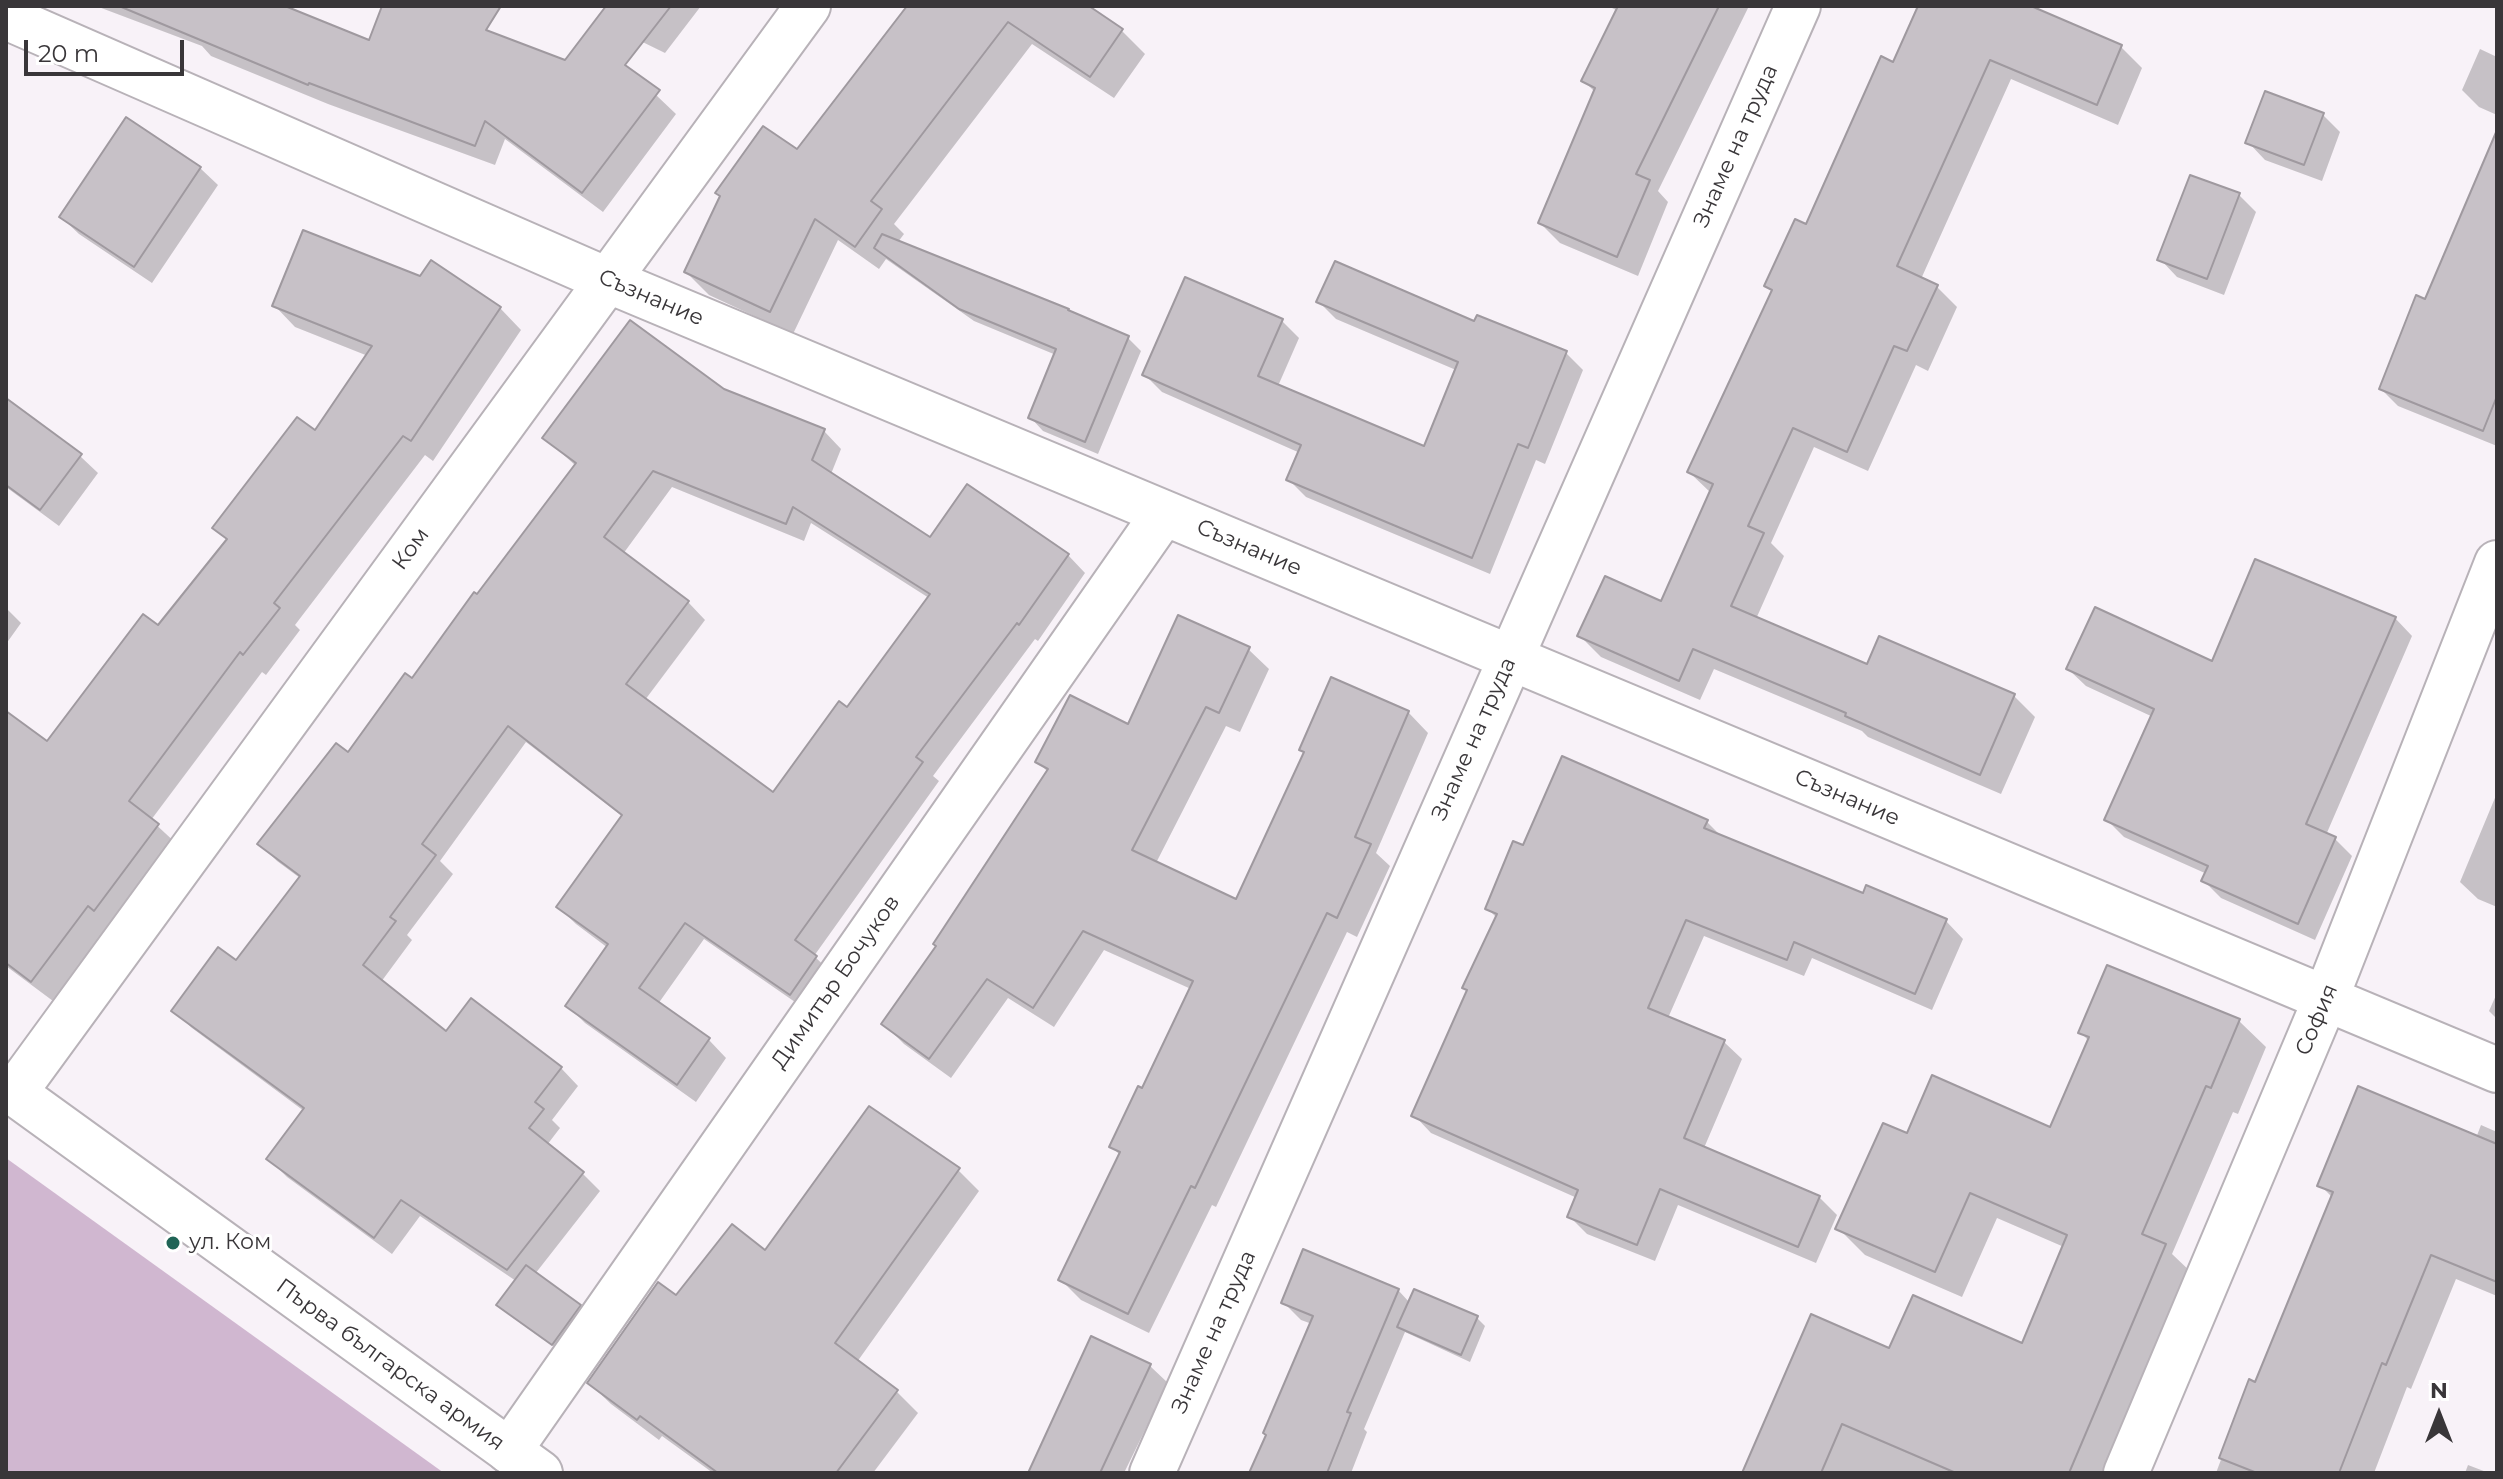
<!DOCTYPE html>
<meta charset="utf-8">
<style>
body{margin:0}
#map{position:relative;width:2503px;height:1479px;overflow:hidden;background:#f8f2f8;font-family:Montserrat,sans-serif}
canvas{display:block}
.frame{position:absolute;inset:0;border:8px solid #393639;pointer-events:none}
.north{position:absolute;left:2399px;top:1375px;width:80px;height:80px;-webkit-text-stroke:6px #fff;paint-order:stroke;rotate:0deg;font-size:22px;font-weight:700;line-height:32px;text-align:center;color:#393639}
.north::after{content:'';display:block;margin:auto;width:28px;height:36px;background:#393639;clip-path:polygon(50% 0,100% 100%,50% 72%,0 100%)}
.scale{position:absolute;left:24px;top:40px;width:160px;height:36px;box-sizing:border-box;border:4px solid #393639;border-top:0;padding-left:10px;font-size:24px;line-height:28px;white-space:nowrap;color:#393639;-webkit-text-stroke:6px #fff;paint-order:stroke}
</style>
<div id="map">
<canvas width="2503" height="1479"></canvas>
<div class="frame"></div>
<div class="north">N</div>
<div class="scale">20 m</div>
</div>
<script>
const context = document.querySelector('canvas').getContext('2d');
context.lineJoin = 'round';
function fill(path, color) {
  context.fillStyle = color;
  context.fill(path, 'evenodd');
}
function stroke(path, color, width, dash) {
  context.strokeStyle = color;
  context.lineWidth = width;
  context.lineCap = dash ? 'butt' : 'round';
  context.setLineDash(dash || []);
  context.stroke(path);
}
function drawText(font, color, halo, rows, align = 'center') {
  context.font = font + ' Montserrat,sans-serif';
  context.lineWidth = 6;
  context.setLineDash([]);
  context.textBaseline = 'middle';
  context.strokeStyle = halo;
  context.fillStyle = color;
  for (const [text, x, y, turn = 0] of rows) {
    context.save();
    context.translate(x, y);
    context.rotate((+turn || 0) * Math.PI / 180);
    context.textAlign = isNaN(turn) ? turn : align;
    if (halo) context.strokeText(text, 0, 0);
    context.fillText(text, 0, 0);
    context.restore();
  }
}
const green = new Path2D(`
 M6,1158L444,1473H6Z`);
const shadow = new Path2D(`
 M96,6H280L370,43L384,6H417L656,95L676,114L603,212L505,139L495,165L328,104L211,56L202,46Z
 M608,6H701L665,53L620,31Z
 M910,6H1085L1122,31L1145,54L1114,98L1032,44L894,224L904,234L898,242L1128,338L1141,351L1098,454L1043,431L1030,417L1056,355L974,321L886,259L879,269L838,240L793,334L709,295L686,272L797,152Z
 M1608,6H1749L1658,191L1668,202L1638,276L1560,243L1540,223L1595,92L1584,81L1618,11Z
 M1920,6H2026L2121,47L2142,68L2118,125L2011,79L1921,279L1936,286L1957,307L1928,371L1916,365L1868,471L1814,447L1771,543L1784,556L1756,619L1868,667L2014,696L2035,717L2001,794L1868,737L1862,731L1714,669L1700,700L1601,657L1580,636L1662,603L1711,493L1689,472L1773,292L1766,286L1807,227L1894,65Z
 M2480,49L2497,57V115L2479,107L2462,90Z
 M2323,115L2340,132L2322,181L2265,160L2248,142Z
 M2497,136V446L2398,406L2381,389L2426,301Z
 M200,168L218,185L152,283L79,234L61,217Z
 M2239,195L2256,212L2224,295L2177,277L2160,259Z
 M1319,302L1475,324L1566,353L1583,370L1545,464L1536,460L1490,574L1306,497L1289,480L1300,453L1162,392L1145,375L1282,321L1299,338L1278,386L1425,449L1456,370L1336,319Z
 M274,305L500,308L521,330L433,461L425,455L295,625L300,630L266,675L262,672L151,820L179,846L110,926L53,1001L6,966V713L47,744L159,628L228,541L215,528L315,433L368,356L295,327Z
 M723,391L824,431L841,449L831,474L930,539L1068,555L1085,573L1038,641L1035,639L933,776L939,781L814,956L834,975L808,1011L704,939L658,1004L709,1040L726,1058L696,1102L585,1023L567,1005L608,948L576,924L558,907L623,817L526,742L440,861L453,874L407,935L412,940L381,982L446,1034L561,1068L578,1086L552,1120L560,1128L547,1145L582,1173L600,1191L535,1274L588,1315L562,1352L507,1313L516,1281L420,1216L392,1254L287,1177L269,1159L304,1111L192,1028L174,1011L236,963L300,878L277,861L260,844L348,755L413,681L576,466L545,438ZM672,487L804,541L811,523L929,598L847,709L774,795L645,700L705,620L688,602L623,554Z
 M6,401L80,456L98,473L59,526L6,487Z
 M6,608L21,623L6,644Z
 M2395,618L2412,636L2326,835L2335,839L2352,856L2315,940L2221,898L2204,881L2207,874L2124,837L2107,820L2153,717L2086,686L2068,669L2213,663Z
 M1248,649L1269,669L1240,732L1226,726L1156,863L1237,901L1305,753L1301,749L1408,712L1428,733L1376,853L1390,866L1357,937L1347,932L1216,1207L1212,1205L1149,1333L1081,1300L1060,1279L1120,1155L1111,1146L1143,1091L1191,989L1104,950L1054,1027L1008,998L951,1078L904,1044L884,1024L938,946L1048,772L1038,762L1129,727Z
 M2497,793V907L2478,899L2460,882Z
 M1707,822L1723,838L1864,895L1946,921L1963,939L1932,1010L1812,958L1804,976L1704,936L1668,1018L1724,1042L1742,1059L1704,1148L1819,1197L1837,1215L1816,1263L1678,1205L1655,1261L1587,1234L1569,1216L1577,1198L1431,1133L1414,1115L1468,992L1464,987L1497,918L1487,908L1524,848Z
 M2497,993V1019L2489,1011Z
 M2239,1021L2266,1047L2238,1114L2233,1112L2172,1254L2192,1273L2108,1473H1744L1890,1351L2023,1345L2064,1247L1997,1218L1962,1297L1865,1255L1838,1228L1908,1135L2051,1129L2089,1041L2081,1033Z
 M2481,1125L2497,1132V1296L2456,1279L2411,1389L2407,1387L2374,1473H2216L2250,1382L2256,1384L2333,1198L2320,1185L2476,1138Z
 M958,1170L979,1191L857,1362L897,1392L918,1413L873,1473H713L662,1436L659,1440L611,1404L589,1383L676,1298L766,1253Z
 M1398,1290L1410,1303L1477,1318L1485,1326L1470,1362L1405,1332L1364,1429L1367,1432L1351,1473H1251L1312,1324L1301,1320L1283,1302Z
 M1092,1338L1150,1366L1168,1383L1124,1473H1031Z
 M2468,1465L2489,1473H2465Z`);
const building = new Path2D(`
 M119,6H285L369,40L382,6H501L486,30L565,60L606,6H671L625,65L660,90L582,193L485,121L475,146L309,83L308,85Z
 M907,6H1089L1123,29L1090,77L1008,22L871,201L882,209L855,247L815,219L770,312L684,272L720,196L715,193L763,126L797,149Z
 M1618,6H1719L1636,174L1650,180L1617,257L1538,223L1595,88L1581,81Z
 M1918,6H2031L2122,45L2097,105L1990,60L1897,266L1938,285L1907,351L1894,346L1847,452L1793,428L1748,526L1764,533L1731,606L1867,664L1879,636L2015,694L1980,775L1845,716L1846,713L1693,649L1679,681L1577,636L1605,576L1661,601L1713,484L1687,472L1772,290L1764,286L1795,219L1806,224L1881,56L1893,62Z
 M2265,91L2324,113L2304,165L2245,143Z
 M126,117L201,167L134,267L59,217Z
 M2497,130V396L2483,431L2379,389L2416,295L2425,299Z
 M2190,175L2240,193L2207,279L2157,260Z
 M303,230L420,276L431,260L501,307L411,441L403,436L274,603L280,608L243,655L240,652L129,801L159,824L94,911L88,906L31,982L6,963V711L47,741L143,614L158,625L227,539L212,528L297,417L315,430L372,346L272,306Z
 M882,234L1069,309L1068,310L1129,336L1085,442L1028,418L1056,349L959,309L874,248Z
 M1335,261L1474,321L1477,315L1567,351L1528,448L1518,444L1472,558L1286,480L1301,445L1142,375L1185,277L1283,319L1258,376L1424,446L1458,362L1316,302Z
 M630,320L724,389L825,429L812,460L930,537L967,484L1069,554L1019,625L1017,623L916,757L923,762L795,940L817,956L790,995L685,923L639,988L710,1038L677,1085L565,1006L608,944L556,907L622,815L508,726L422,844L436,855L390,917L396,921L363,965L446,1031L471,998L562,1067L535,1102L544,1109L529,1128L584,1172L507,1270L401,1200L374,1238L266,1159L304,1108L171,1011L218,947L236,960L300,876L257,844L336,743L348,752L405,673L412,678L474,592L477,594L576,463L542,438ZM653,471L786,524L793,507L930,594L847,707L839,701L773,792L626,684L689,601L604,537Z
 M6,398L82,454L40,510L6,485Z
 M2255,559L2396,617L2306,824L2336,837L2298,924L2201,881L2208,866L2104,820L2154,709L2066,669L2095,607L2212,661Z
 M1178,615L1250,647L1219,713L1206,707L1132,850L1236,899L1304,752L1299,750L1331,677L1409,711L1355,837L1371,844L1337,918L1327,913L1195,1188L1191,1186L1128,1314L1058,1280L1120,1152L1109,1147L1138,1086L1142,1088L1193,981L1083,931L1033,1008L987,979L929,1059L881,1024L936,946L933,944L1048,769L1035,762L1070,695L1128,724Z
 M1562,756L1708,820L1704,828L1863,893L1866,885L1947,919L1915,994L1794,942L1787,960L1686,920L1648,1008L1725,1040L1684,1138L1820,1196L1798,1247L1660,1189L1637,1245L1567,1217L1578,1190L1411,1116L1467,990L1462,988L1497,914L1485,909L1513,841L1523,845Z
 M2107,965L2240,1019L2211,1088L2206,1086L2142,1234L2166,1244L2069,1473H1956L1842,1424L1821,1473H1742L1811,1314L1889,1348L1913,1295L2022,1343L2067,1235L1970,1193L1935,1272L1835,1229L1883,1123L1907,1133L1932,1075L2050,1127L2089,1037L2078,1033Z
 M2358,1086L2497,1144V1282L2431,1255L2386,1365L2382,1363L2339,1473H2257L2219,1458L2249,1379L2255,1382L2333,1192L2317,1186Z
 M869,1106L960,1168L835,1343L898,1390L836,1473H718L640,1416L637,1420L587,1383L658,1282L676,1295L732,1224L765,1250Z
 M1303,1249L1399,1289L1347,1412L1351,1413L1327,1473H1249L1266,1435L1263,1433L1313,1316L1281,1303Z
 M526,1265L581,1305L552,1345L496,1305Z
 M1414,1289L1478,1316L1461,1355L1397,1327Z
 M1091,1336L1151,1364L1100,1473H1028Z`);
const minor = new Path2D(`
 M6,17L607,280L2497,1070
 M14,1093L808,6
 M509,1451L1164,513
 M1152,1473L1798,6
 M2126,1473L2326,998L2497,563`);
const tertiary = new Path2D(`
 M6,1087L540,1473`);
const markers = [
 [173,1243,8,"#206456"]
];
const streetNames = [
 ["Знаме на труда",1736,146,-66],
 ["Съзнание",651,298,23],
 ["Съзнание",1249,548,23],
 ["Ком",411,549,-54],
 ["Знаме на труда",1474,739,-66],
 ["Съзнание",1847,798,23],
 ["Димитър Бочуков",836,982,-55],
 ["София",2317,1020,-67],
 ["Знаме на труда",1214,1332,-66],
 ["Първа българска армия",390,1365,36]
];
const poiNames = [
 ["ул. Ком",189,1243]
];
fill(green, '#d0b7d0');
fill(shadow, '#0003');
fill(building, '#c7c1c7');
stroke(building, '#9f999f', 2);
stroke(minor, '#b8b2b8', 48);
stroke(tertiary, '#b8b2b8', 48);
stroke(minor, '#fff', 44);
stroke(tertiary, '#fff', 44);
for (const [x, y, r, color] of markers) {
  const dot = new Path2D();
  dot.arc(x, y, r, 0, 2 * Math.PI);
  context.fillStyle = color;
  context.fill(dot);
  stroke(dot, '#fff', 3);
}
drawText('22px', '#393639', '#fff', streetNames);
drawText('22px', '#393639', '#fff', poiNames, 'left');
</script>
